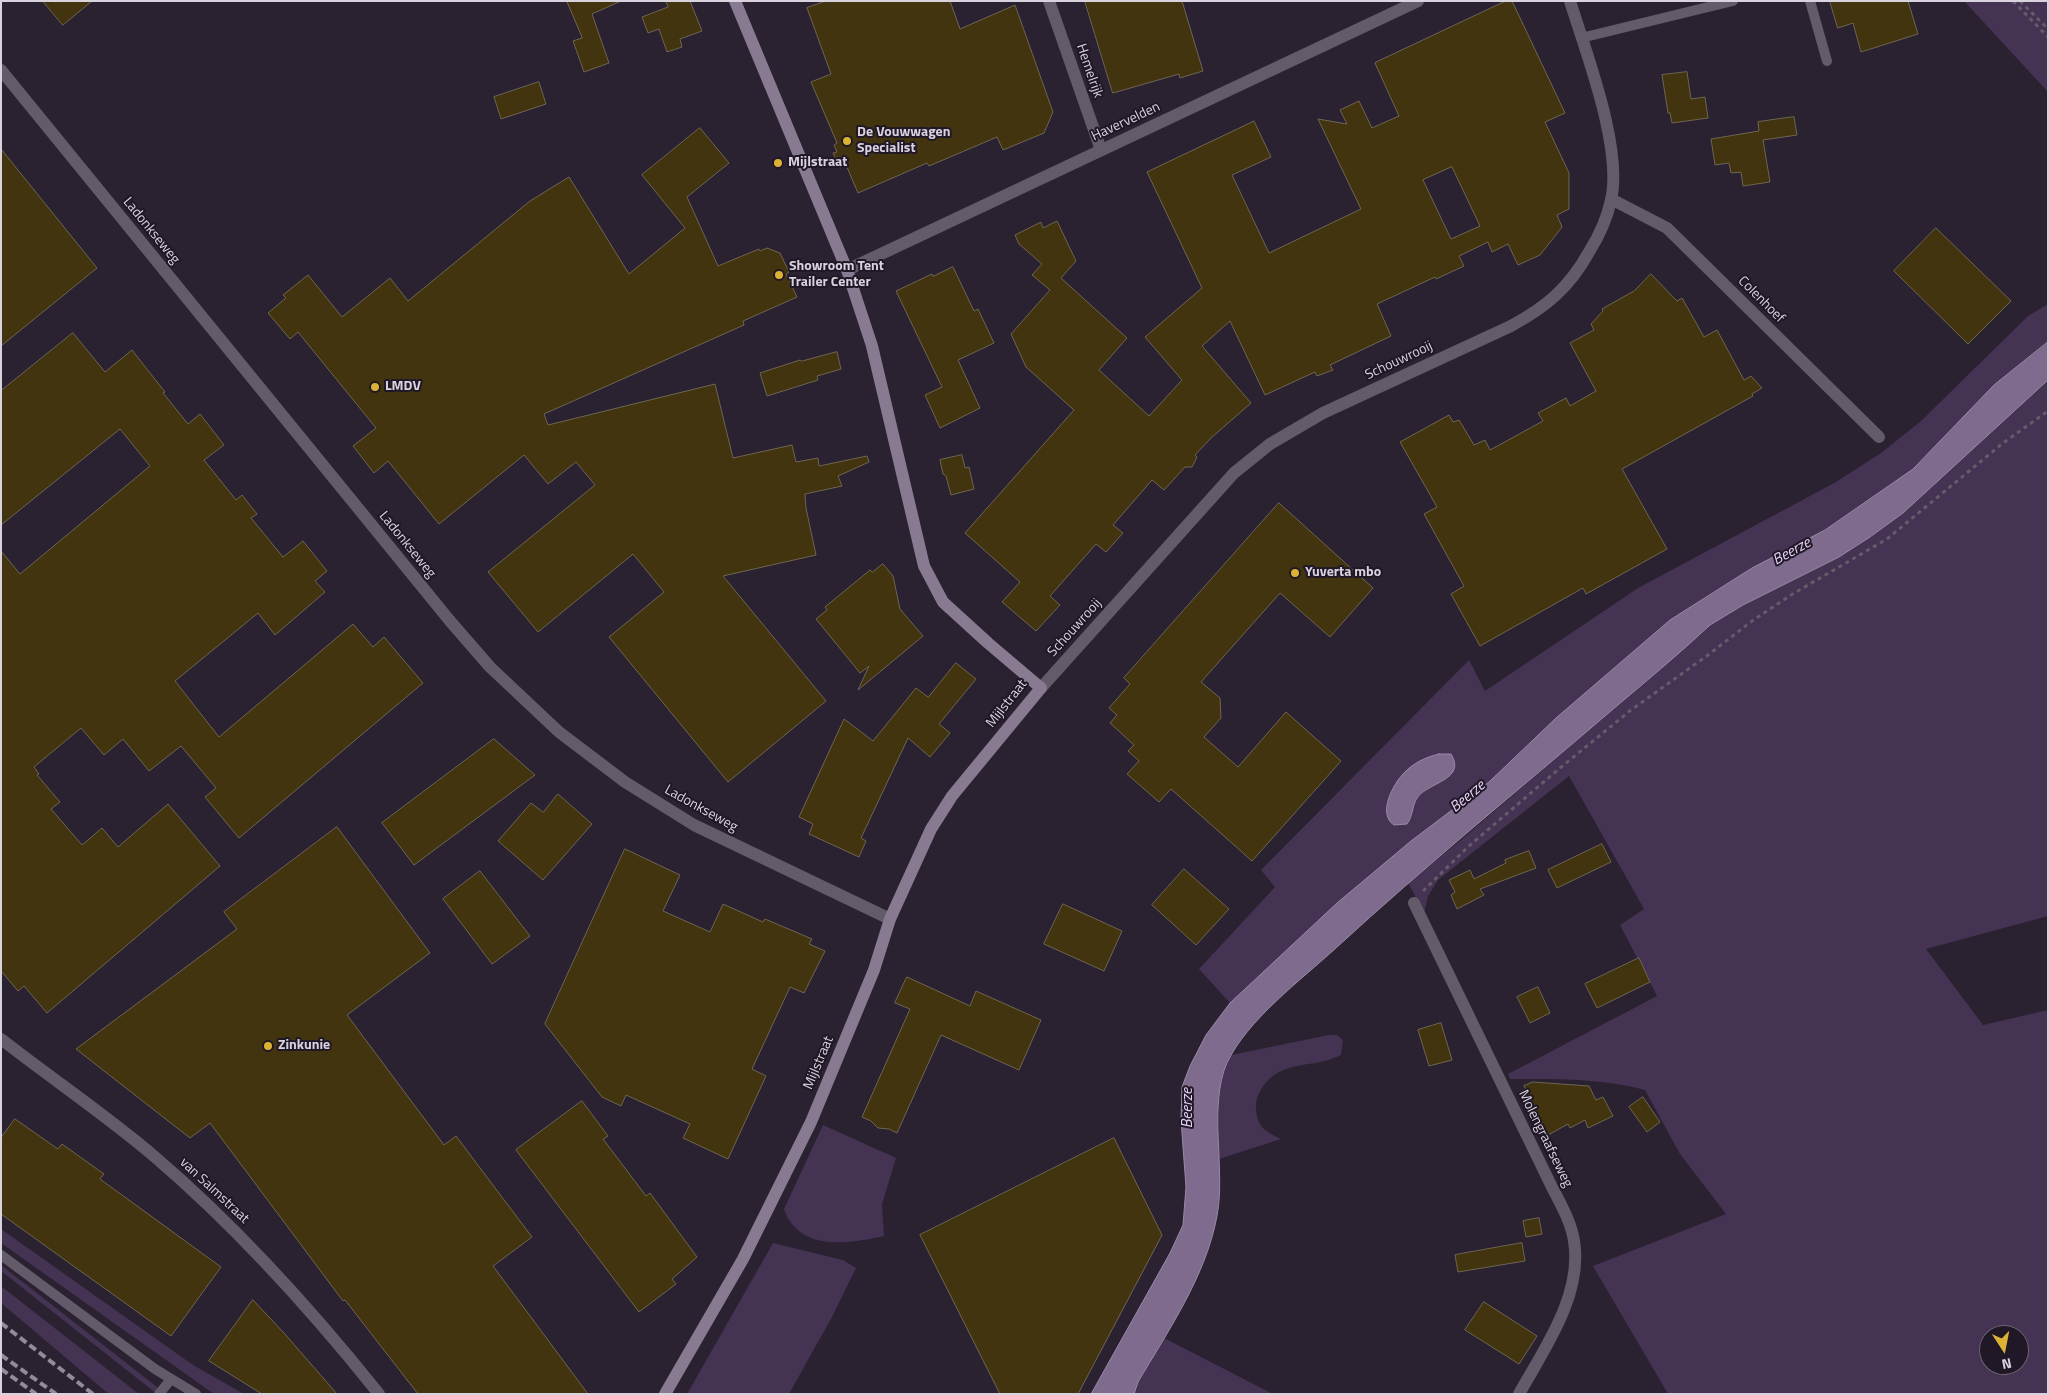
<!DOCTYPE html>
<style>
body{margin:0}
#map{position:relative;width:2049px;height:1395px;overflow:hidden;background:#2a2131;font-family:"Titillium Web",sans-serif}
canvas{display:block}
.frame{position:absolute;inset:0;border:2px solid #d9d3de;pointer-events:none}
.north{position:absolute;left:1979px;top:1325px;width:50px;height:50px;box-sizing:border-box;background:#201827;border:1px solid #6a6370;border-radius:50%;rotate:169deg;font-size:14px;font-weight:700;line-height:20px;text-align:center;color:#d9d3de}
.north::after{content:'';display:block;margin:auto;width:18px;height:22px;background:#dbb233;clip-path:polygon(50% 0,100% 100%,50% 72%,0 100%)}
</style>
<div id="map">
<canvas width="2049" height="1395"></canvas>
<div class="frame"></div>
<div class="north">N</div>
</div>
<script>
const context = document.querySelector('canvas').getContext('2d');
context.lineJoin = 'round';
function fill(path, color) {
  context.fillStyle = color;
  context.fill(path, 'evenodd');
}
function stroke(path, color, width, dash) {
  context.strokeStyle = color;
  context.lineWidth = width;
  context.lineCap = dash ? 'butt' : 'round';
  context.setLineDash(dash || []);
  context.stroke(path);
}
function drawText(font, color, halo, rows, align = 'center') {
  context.font = font + ' "Titillium Web",sans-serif';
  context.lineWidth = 4;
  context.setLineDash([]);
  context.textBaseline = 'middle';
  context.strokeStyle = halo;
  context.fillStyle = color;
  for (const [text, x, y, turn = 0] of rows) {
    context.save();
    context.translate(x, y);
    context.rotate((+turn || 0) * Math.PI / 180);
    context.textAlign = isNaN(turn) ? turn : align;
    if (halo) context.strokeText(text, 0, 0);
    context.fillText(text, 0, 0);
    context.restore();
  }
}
const green = new Path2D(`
 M1964,1H2048V92Z
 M2048,304V342L1994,385L1913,469L1825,530L1752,568L1670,620L1556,718L1489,782L1411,841L1337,903L1230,1003L1199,969L1275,887L1261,870L1469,660L1485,691L1638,588L1836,482L1881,453L1921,421L2028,316ZM1405,772L1443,781C1426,787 1411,798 1411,818Z
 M2048,380V916L1926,949L1983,1025L2048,1010V1394H1668L1593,1266L1726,1214L1680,1154L1645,1090C1602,1078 1554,1079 1510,1079L1508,1074L1657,996L1620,925L1644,909L1569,776L1438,880L1428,896L1424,914L1408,882L1461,840L1710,625L1743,605L1839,557L1870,537L1903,513ZM1989,1335H2019V1365H1989Z
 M1329,1035H1337L1343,1040L1341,1055C1314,1069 1284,1059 1264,1085C1259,1092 1255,1100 1256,1109C1257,1127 1266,1132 1281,1139L1219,1159V1085L1231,1055Z
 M823,1125L896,1158L882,1204L884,1236C848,1244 799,1252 784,1209Z
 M1,1229L193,1365L244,1394H214L1,1243Z
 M773,1243L843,1260L856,1268L832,1317L789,1394H687Z
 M1,1265L166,1394H157L1,1271Z
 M1,1286L139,1394H109L104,1390L1,1303Z
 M1164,1338L1273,1394H1134L1138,1382Z`);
const water = new Path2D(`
 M2048,342V380L1903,513L1870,537L1839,557L1743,605L1710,625C1678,655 1645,682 1612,710C1520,789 1425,866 1336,948C1301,980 1247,1020 1227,1063C1208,1105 1226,1171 1217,1216C1206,1276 1168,1331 1138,1382L1134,1394H1091L1170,1253L1183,1225L1186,1187L1181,1120L1182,1087L1190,1066L1206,1035L1230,1003L1337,903L1411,841L1489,782L1556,718L1670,620L1752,568L1825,530L1913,469L1994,385Z
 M1439,754H1451C1467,780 1428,782 1417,798C1412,806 1413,816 1407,824L1394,825C1377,814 1393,784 1404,773C1413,763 1426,757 1439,754Z`);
const building = new Path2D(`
 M43,1H92L63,25Z
 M567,1H621L592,14L609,63L584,72L573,41L582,38Z
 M666,1H690L702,31L680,39L682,47L667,52L659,29L648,33L642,17L668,7Z
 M826,1H950L960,29L1015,5L1053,112L1044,133L1003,150L997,137L929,166L927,163L858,193L846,165L840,168L833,153L837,152L834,145L837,143L811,82L831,74L807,8Z
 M1085,1H1182L1203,71L1180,78L1179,74L1113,93Z
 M1506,1H1512L1565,113L1545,122L1569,173V209L1557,215L1562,227L1540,255L1518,265L1508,244L1492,252L1488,242L1459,256L1464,266L1436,279L1435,277L1377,304L1391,336L1330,365L1333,370L1317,376L1315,372L1265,395L1230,321L1202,346L1251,403L1211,438L1195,455L1197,457L1192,467H1185L1164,490L1152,480L1113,525L1123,533L1106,552L1096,544L1050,596L1060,605L1036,631L1002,602L1020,582L965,533L1074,410L1026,367L1011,334L1050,290L1032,275L1042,264L1019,244L1015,235L1041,222L1043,228L1057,221L1076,261L1061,278L1127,338L1099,370L1149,416L1182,380L1145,337L1202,288L1147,172L1254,121L1271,157L1232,175L1269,253L1361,209L1318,119L1347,124L1340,110L1359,101L1372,128L1399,116L1375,63ZM1452,167L1480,226L1451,239L1423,180Z
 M1830,1H1908L1918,34L1861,52L1853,23L1838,28Z
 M1687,72L1691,99L1705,97L1708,118L1672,123L1670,113H1668L1662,75Z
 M539,82L546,104L501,119L494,97Z
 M1794,117L1797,135L1763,140L1770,182L1743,186L1741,172L1731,173L1729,163L1715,165L1711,139L1759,131L1758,122Z
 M700,128L729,163L687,197L718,266L759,249L760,251L767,248L780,253L789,272L786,274L797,297L743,321L744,325L544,414L548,425L715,384L733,458L792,445L796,462L818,458L819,466L867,456L869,462L838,476L842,486L805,494L806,508L816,555L723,576L826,701L728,782L609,637L664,592L633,554L538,632L488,572L595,485L576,462L548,484L524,455L439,524L388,461L374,473L353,446L376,428L298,332L290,339L268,313L286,298L283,295L308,275L342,317L390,278L408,301L530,201L569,177L629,274L685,228L642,175Z
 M1,149L97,268L1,346Z
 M1936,228L2011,301L1968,344L1894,271Z
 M953,267L974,311L978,309L994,343L958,360L980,408L940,428L925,395L942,387L896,291L932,274L933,276Z
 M1651,274L1677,301L1682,298L1704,337L1717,330L1744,380L1751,376L1762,388L1752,394L1753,396L1622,469L1667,549L1586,594L1583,588L1480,646L1451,594L1464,586L1424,514L1437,507L1400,442L1449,415L1453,422L1459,420L1474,445L1485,440L1490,450L1543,421L1538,413L1566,398L1570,406L1596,391L1570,343L1594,330L1591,324L1603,311L1602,309L1634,291Z
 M73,333L105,372L132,350L165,392L163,393L188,424L200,414L224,445L204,460L236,500L242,495L249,504L257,514L251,518L283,557L303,541L327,571L315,581L325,592L275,635L258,613L175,681L219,737L353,624L373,647L384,637L423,683L239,838L205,797L216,788L181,746L149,771L123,739L104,755L81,728L34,767L39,774L37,775L60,802L51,809L82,845L102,828L118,847L168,804L220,866L47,1013L24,986L18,991L1,971V551L20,574L150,466L120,429L1,525V391Z
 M837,352L841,369L817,376L818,380L767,396L760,373L800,360L801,361Z
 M962,455L965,468L969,467L974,489L951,495L946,476L943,474L940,460Z
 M1279,503L1373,588L1330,637L1280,593L1201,682L1220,698L1221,718L1204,737L1238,767L1286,712L1341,761L1252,861L1171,789L1159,802L1127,774L1139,761L1128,751L1134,745L1110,723L1117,715L1109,708L1130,684L1124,678Z
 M883,564L893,576L900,609L923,636L858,690L869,666L860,673L816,619L827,610L825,607L870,570L872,572Z
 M956,663L976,679L939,724L950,733L930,757L908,738L861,838L866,841L859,857L809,834L813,824L799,817L844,719L873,741L916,688L928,697Z
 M494,739L535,775L414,865L382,823Z
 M558,794L592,824L543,880L498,841L531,803L543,812Z
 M337,827L430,953L347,1015L444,1145L456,1136L532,1237L493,1266L588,1394H418L345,1300L343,1301L210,1123L190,1138L76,1049L237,929L224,912Z
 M1602,844L1611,862L1557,888L1548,870Z
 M625,849L680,875L663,911L710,932L723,904L763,922L765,919L812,939L809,944L825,951L804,993L790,987L752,1069L766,1076L728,1159L683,1138L690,1124L626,1095L621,1106L602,1097L545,1024Z
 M1529,851L1536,868L1480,889L1484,895L1457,909L1451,895L1455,892L1449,880L1470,870L1474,879L1506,863L1505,860Z
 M1184,869L1229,909L1196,945L1152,905Z
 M480,871L530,936L492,964L443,899Z
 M1063,904L1122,931L1104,971L1044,944Z
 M1639,958L1650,982L1597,1008L1585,984Z
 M907,977L970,1006L976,991L1041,1020L1019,1070L941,1035L897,1133L889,1129L878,1128L871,1121L862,1117L910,1009L895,1003Z
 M1538,987L1550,1013L1530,1023L1517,997Z
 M1441,1023L1452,1060L1429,1066L1418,1030Z
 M1533,1082L1589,1086L1596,1100L1603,1097L1613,1116L1588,1128L1585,1120L1570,1128L1568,1124L1548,1135L1524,1086Z
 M1643,1097L1660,1122L1647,1132L1629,1107Z
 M582,1101L608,1136L603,1139L646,1196L650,1193L697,1257L672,1279L676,1284L639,1312L516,1150Z
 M15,1119L58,1149L62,1144L104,1174L100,1179L221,1267L171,1336L1,1214V1138Z
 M1114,1138L1162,1235L1078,1394H1000L920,1235Z
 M1539,1218L1542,1234L1526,1237L1523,1221Z
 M1522,1243L1525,1261L1458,1272L1455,1255Z
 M253,1300L284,1333L337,1394H262L209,1361Z
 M1484,1302L1537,1336L1519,1364L1465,1330Z`);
const path = new Path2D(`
 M2013,1L2048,37
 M2020,1L2048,29
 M1423,891L1469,846L1560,768L1631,710L1708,655L1752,621L1791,595L1887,539L2003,443L2048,411`);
const service = new Path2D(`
 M1810,1L1827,61
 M1581,38L1733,1
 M1,1255L155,1369L196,1394
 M159,1394L171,1379`);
const minor = new Path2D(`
 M1049,1L1101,150
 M1,70L450,621L490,667L559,732L625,782L694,825L890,919
 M1611,199L1667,228L1879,437
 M847,270L1418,1
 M1041,688L1234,473L1270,444L1323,413L1511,326C1546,307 1569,288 1589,252C1599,236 1607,219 1611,200C1623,148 1586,53 1570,1
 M1414,903L1549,1181C1558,1200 1571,1220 1574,1241C1583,1295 1544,1349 1519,1394`);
const tertiary = new Path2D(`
 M1,1039C52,1079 106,1115 155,1157C238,1228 311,1309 379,1394`);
const secondary = new Path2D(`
 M665,1394L743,1259L811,1122L874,970L890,919L931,829L952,796L1041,688L988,643L943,602L924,566L872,346L847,270L735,1`);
const rail = new Path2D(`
 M1,1323L93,1394
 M1,1355L56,1394
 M1,1369L36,1394`);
const markers = [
 [847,141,5,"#dbb233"],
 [778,163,5,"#dbb233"],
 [779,275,5,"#dbb233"],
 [375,387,5,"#dbb233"],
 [1295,573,5,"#dbb233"],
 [268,1046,5,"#dbb233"]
];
const streetNames = [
 ["Hemelrijk",1089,71,71],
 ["Havervelden",1126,122,-25],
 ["Ladonkseweg",151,231,51],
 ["Colenhoef",1761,300,45],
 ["Schouwrooij",1399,361,-25],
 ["Ladonkseweg",407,545,51],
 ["Schouwrooij",1075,628,-48],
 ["Mijlstraat",1007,704,-52],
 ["Ladonkseweg",701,809,29],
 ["Mijlstraat",819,1063,-67],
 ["Molengraafseweg",1545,1139,64],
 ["van Salmstraat",214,1191,43]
];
const poiNames = [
 ["De Vouwwagen",857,133],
 ["Specialist",857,149],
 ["Mijlstraat",788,163],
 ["Showroom Tent",789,267],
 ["Trailer Center",789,283],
 ["LMDV",385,387],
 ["Yuverta mbo",1305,573],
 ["Zinkunie",278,1046]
];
const waterNames = [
 ["Beerze",1792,552,-29],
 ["Beerze",1468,797,-40],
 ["Beerze",1188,1108,-90]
];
fill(green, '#443352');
fill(water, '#7e6b8d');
stroke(water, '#998aa5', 1);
fill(building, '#41340e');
stroke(building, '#6e6652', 1);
stroke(path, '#645c6a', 3, [4, 4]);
stroke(service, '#635b6a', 10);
stroke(minor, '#635b6a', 12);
stroke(tertiary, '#635b6a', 12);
stroke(secondary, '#877a91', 12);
stroke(rail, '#928b98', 4, [8, 4]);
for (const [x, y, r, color] of markers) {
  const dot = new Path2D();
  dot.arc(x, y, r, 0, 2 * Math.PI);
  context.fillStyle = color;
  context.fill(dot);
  stroke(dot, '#201827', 2);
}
drawText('14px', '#d9d3de', '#201827', streetNames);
drawText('bold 14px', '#d9d3de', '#201827', poiNames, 'left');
drawText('italic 15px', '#e7d3f7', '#201827', waterNames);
</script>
